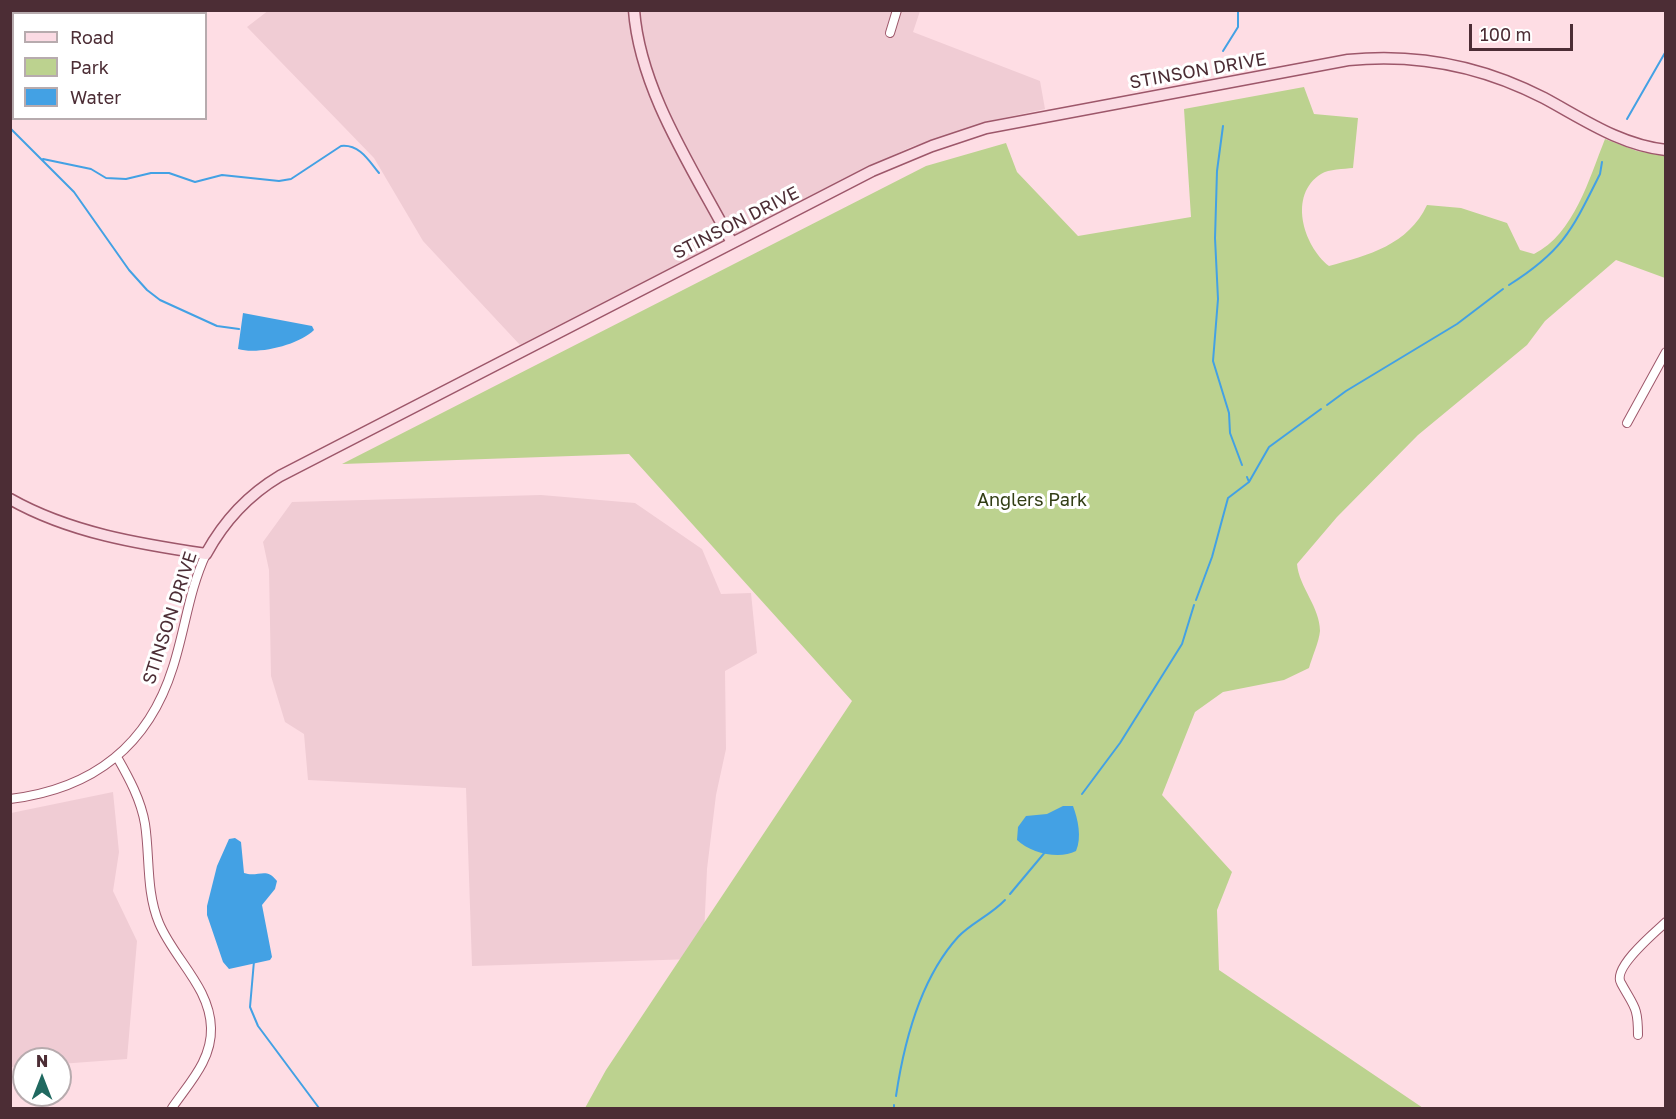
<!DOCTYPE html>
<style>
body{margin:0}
#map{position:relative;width:1676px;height:1119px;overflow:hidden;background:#fedde4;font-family:"Golos Text",sans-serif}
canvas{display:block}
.frame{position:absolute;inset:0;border:12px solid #4c2d35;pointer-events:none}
.legend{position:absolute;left:12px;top:12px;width:195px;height:108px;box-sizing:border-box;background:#fff;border:2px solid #b7abae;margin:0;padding:8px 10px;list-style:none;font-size:18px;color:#4c2d35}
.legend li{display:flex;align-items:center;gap:12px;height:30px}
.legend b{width:30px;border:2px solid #b7abae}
.north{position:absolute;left:12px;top:1047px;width:60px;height:60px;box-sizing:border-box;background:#fff;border:2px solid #b7abae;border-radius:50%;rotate:0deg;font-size:16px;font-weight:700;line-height:24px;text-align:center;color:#4c2d35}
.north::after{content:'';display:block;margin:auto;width:21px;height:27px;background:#206960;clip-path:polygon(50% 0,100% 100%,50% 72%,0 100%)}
.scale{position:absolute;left:1469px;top:24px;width:104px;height:27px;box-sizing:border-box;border:3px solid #4c2d35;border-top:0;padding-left:8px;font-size:18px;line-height:21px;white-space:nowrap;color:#4c2d35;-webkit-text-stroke:4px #fff;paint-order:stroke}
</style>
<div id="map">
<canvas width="1676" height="1119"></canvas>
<div class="frame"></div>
<ul class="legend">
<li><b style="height:8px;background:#fbdbe4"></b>Road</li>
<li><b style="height:16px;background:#bcd28f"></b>Park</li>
<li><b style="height:16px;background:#43a1e4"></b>Water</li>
</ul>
<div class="north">N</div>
<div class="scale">100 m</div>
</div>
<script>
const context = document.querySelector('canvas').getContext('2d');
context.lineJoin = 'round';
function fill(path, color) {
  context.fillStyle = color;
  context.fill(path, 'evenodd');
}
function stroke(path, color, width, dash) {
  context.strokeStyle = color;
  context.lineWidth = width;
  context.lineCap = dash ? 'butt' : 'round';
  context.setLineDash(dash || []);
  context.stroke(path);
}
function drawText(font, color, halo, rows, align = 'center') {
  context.font = font + ' "Golos Text",sans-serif';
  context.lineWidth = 6;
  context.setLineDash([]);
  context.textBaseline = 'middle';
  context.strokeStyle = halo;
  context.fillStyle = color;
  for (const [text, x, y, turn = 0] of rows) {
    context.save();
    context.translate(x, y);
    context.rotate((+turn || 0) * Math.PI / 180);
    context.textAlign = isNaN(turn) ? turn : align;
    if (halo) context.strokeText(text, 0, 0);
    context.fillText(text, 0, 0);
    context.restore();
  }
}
const built = new Path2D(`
 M269,10L920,11L913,32L1040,81L1045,109L994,120L911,147L861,170L520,345L423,241L374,158L247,27Z
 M541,495L635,503L702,549L721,594L751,593L757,653L725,671L726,749L716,795L707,869L704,935L694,959L472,966L466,788L308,780L304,734L285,722L271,676L269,570L263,542L292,502Z
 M113,792L119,852L113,891L137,941L127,1059L60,1064V1059H24V1066L11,1067V813Z`);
const green = new Path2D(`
 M1304,87L1314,114L1358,118L1353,168C1344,169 1329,169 1321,174C1288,195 1303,245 1329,266C1369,255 1408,245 1427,205L1461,208L1507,223L1520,250L1534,254C1574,234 1589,179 1605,139L1637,151L1665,156V278L1616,260L1545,321L1527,345L1418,435L1337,517L1297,564C1299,587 1320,607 1320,631C1319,642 1312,657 1309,668L1284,680L1223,692L1195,712L1162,795L1232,872L1217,910L1219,970L1423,1108H585L606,1070L852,701L629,454L342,464L926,166L1006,143L1017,172L1078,236L1191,217L1184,109Z`);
const water = new Path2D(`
 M243,313L312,326L314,330C299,345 258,355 238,349Z
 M1063,806H1073C1078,819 1082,838 1076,851C1059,860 1031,853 1017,840L1018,827L1026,816L1047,814Z
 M235,838L241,842L244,873C258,878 266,866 277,881L275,889L262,905L272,957L270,960L229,969L223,962L207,915V906L217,866L229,839Z`);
const stream = new Path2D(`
 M1223,51L1238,27V10
 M1627,119L1666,51
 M1223,126L1217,171L1215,238L1218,299L1213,361L1229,413L1230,433L1242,465
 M10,128L74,192L129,270L147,290L160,300L217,326L239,329
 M43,159L91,169L106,178L126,179L151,173H169L195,182L222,175L279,181L291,179L341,146C360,144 369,161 379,173
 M1509,285C1563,251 1572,230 1600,174L1602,162
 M1327,405L1346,391L1457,324L1503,289
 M1247,477L1249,482
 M1196,600L1212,557L1228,498L1249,482L1269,447L1321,409
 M1082,794L1120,743L1182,644L1194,605
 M1010,894L1046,851
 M254,961L250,1007L258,1026L319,1108
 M896,1096C904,1042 920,979 958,937C971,923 991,915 1005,900
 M894,1108V1105`);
const street = new Path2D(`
 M890,33L897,10
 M1627,423L1666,352
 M117,757C129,778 141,800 145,824C150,857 146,892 159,923C174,959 210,987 211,1028C212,1060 189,1083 172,1108
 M10,799C92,789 148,747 173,667C185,630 189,590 206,554
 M1638,1035C1638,1006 1634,1007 1621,983C1612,968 1654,933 1666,922`);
const secondary = new Path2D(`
 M634,10C640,92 695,172 732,243
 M10,499C70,533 140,544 206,554C224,521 248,495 280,476L872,171L932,146L986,128L1348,60C1417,53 1482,66 1544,98C1583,119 1620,145 1666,150`);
const streetNames = [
 ["STINSON DRIVE",1198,71,-10],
 ["STINSON DRIVE",736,223,-27],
 ["STINSON DRIVE",170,618,-72]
];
const parkNames = [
 ["Anglers Park",1032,500]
];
fill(built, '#f0ccd4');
fill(green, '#bcd28f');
fill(water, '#43a1e4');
stroke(stream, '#43a1e4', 2);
stroke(street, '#9d576a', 10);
stroke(secondary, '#9d576a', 13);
stroke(street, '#fff', 8);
stroke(secondary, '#fbdbe4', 10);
drawText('18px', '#4c2d35', '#fff', streetNames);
drawText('18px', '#323e15', '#fff', parkNames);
</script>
